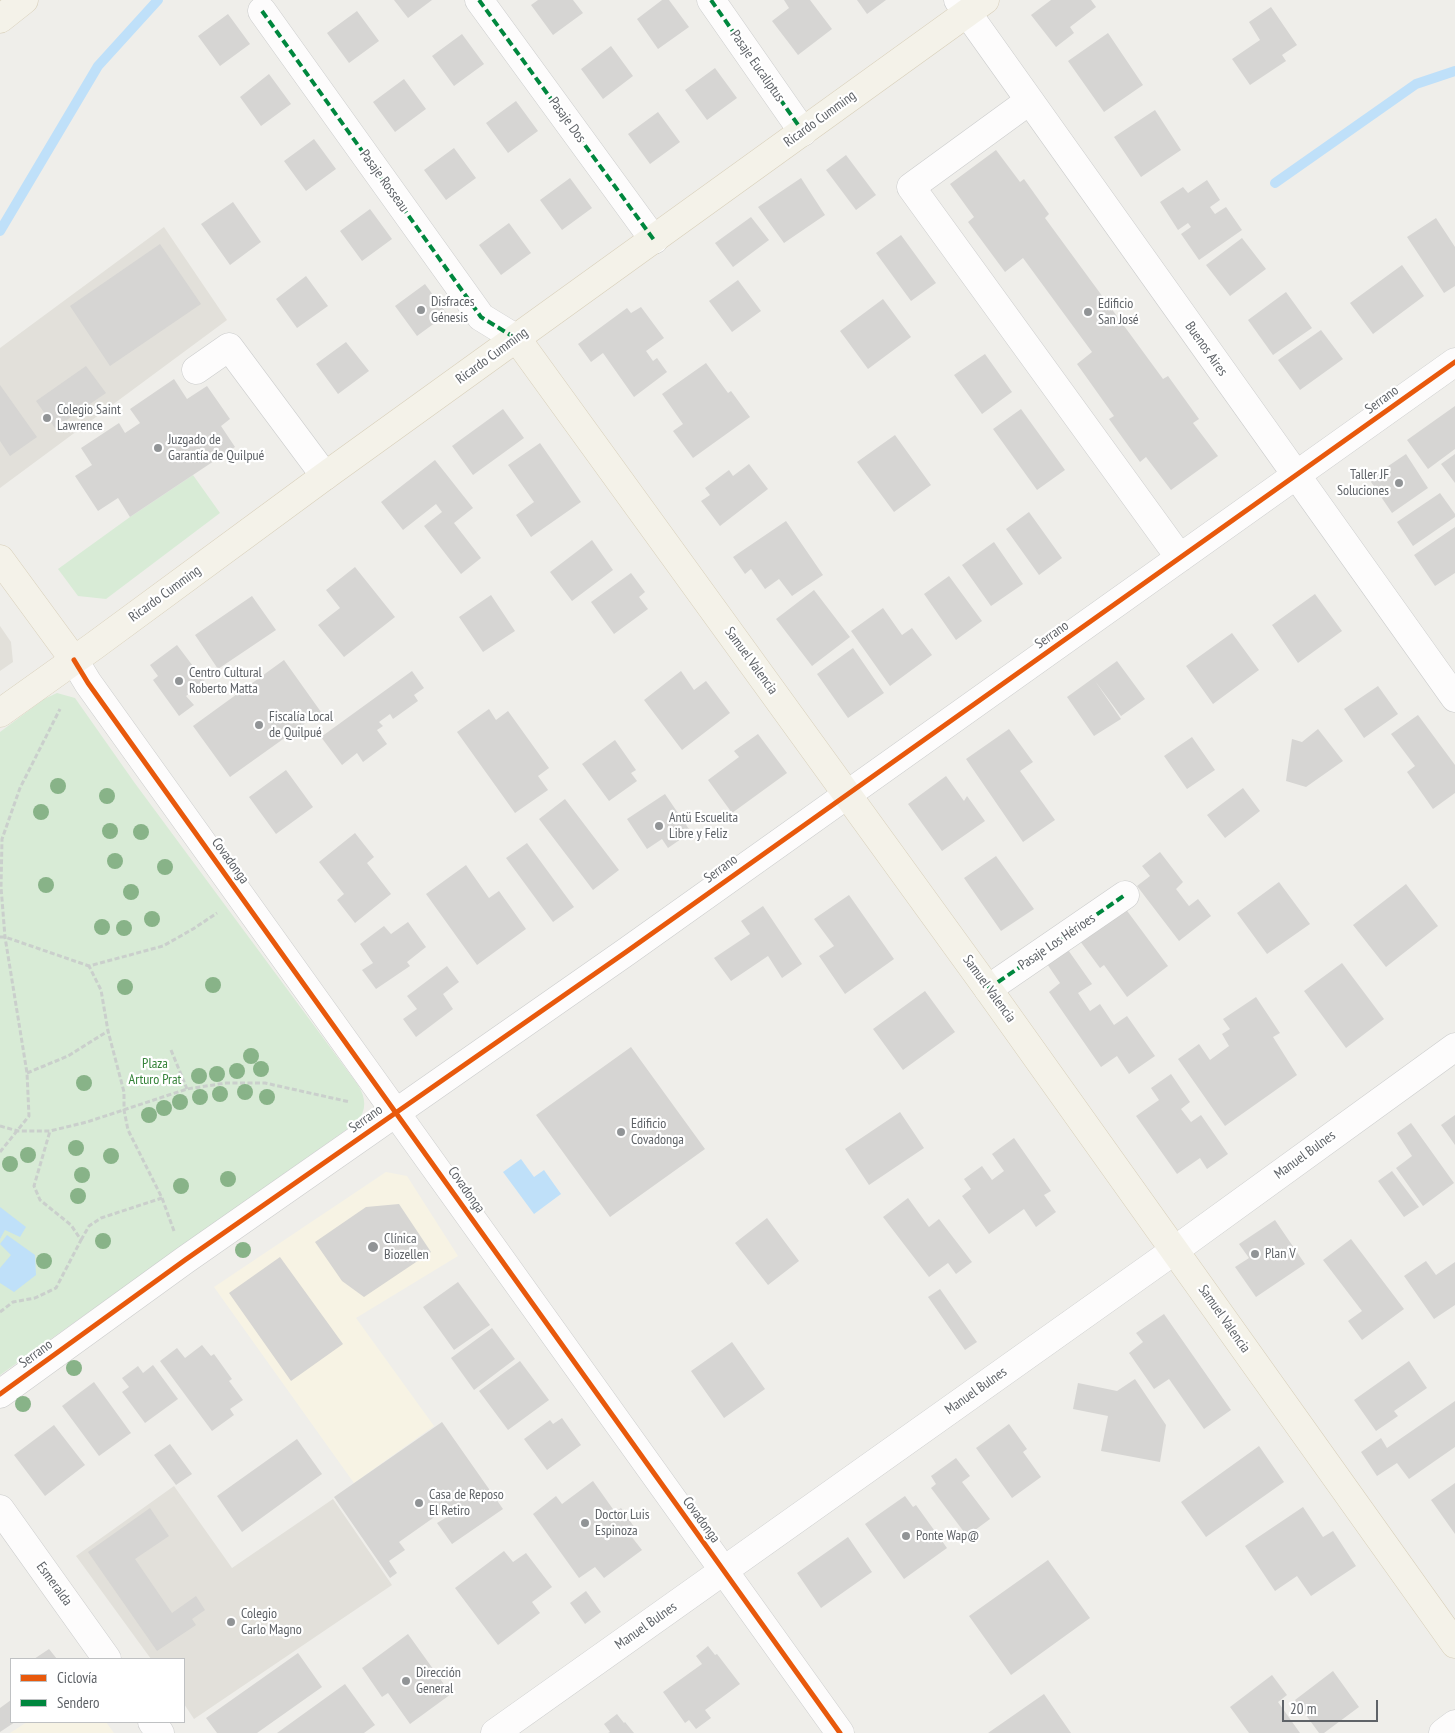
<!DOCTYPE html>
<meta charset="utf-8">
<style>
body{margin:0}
#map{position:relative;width:1455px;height:1733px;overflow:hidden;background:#efeeea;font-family:"PT Sans Narrow",sans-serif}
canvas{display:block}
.legend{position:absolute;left:10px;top:1658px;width:175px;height:65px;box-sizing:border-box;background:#fff;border:1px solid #bfc1c3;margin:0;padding:6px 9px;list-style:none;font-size:15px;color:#5f6368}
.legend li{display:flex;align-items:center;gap:10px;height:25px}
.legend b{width:25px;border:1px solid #bfc1c3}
.scale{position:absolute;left:1282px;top:1700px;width:96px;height:22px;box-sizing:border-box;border:2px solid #5f6368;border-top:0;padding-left:6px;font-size:15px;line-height:18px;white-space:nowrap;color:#5f6368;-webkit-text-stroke:4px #fff;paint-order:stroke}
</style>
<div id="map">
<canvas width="1455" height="1733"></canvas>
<ul class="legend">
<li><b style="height:6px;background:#e8590c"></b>Ciclovía</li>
<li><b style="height:6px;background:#00873e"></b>Sendero</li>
</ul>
<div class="scale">20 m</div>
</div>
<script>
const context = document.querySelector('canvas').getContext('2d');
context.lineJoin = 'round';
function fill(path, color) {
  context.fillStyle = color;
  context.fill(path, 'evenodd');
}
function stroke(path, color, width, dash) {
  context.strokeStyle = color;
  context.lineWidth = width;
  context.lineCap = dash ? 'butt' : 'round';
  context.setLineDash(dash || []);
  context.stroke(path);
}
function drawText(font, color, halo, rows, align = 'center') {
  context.font = font + ' "PT Sans Narrow",sans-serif';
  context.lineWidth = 4.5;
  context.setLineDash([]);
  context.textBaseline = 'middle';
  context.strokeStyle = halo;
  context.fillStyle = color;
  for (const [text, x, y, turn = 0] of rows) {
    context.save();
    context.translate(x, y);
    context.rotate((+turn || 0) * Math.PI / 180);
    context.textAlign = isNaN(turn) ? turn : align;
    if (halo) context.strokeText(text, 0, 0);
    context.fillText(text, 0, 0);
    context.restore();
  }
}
const commercial = new Path2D(`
 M386,1172L407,1176L458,1256L356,1318L434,1426L354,1483L214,1287Z
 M27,1722H106L114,1733H10Z`);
const education = new Path2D(`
 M164,227L227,320L0,488V348Z
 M0,626L11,642L13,662L0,671Z
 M174,1486L232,1568L333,1499L392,1585L194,1719L184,1704V1659H151L76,1556Z`);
const green = new Path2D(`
 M193,475L220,513L106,599L78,596L58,569L130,517Z
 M57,693L75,698L134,782L358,1085C366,1098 367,1110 357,1122L0,1375V732L44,699Z`);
const water = new Path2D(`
 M521,1159L534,1177L544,1170L561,1194L534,1214L503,1172Z
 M0,1207L26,1227L20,1237L5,1230L0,1239Z
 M7,1235L35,1255L36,1275L14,1292L0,1283V1268L11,1255L0,1244Z`);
const stream = new Path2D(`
 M1275,183L1416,84L1455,71
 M0,231L98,66L158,0`);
const building = new Path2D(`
 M394,0H432L408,18Z
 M538,0H573L583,13L553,35L531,5Z
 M662,0H669L689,27L658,49L637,19Z
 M784,0H810L832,29L798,55L772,21L789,8Z
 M857,0H886L867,14Z
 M1051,0H1091L1096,7L1070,27L1074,33L1056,47L1031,15Z
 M1271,7L1297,45L1282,55L1286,61L1250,85L1232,59L1260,40L1249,22Z
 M357,11L379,41L349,63L327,33Z
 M228,14L250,44L220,66L198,36Z
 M1108,33L1143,85L1104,112L1068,61Z
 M462,34L484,64L454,86L432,56Z
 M611,46L633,76L603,99L581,69Z
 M715,68L737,98L707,120L685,90Z
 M269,74L291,104L261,126L240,97Z
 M404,79L426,109L395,132L373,102Z
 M516,101L538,131L508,153L486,123Z
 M1155,110L1181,150L1141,177L1114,137Z
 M658,112L680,142L650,164L628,134Z
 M314,139L336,169L306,191L284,161Z
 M454,148L476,178L446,200L424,170Z
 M996,150L1020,182L1024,179L1049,214L1045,218L1163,379L1168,376L1199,419L1193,423L1218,456L1171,490L1146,457L1140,462L1109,419L1114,416L1077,364L1092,352L1023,258L1005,272L968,222L974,217L950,184Z
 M846,155L876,195L856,210L826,170Z
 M570,178L592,208L562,230L540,200Z
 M801,178L825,215L784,243L758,207Z
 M1207,180L1220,200L1210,207L1212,210L1215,214L1226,207L1242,230L1199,260L1181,234L1191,227L1188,223L1178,230L1160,202L1183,187L1188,193Z
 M233,202L261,242L230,265L201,224Z
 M370,209L392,239L362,261L340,231Z
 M751,217L769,240L733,267L715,243Z
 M1436,218L1455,247V286L1444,293L1407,237Z
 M509,223L531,253L501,275L479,245Z
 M901,235L936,283L911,301L876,253Z
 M1242,238L1266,269L1230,296L1206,265Z
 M160,244L201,304L110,366L70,306Z
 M1402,265L1424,296L1373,334L1350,303Z
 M306,276L328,306L297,328L276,299Z
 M738,280L761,311L732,332L709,301Z
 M425,284L447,314L417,336L395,306Z
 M1286,292L1312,328L1273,355L1248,320Z
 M883,299L911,337L868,369L840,331Z
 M641,307L664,338L646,351L653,361L657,358L667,372L634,397L603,353L591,362L578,344L627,308L631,313Z
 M1321,330L1343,359L1300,390L1278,360Z
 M346,342L369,371L338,394L316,364Z
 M985,354L1012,392L982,414L954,375Z
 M706,363L728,393L731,391L750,417L693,458L673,431L683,424L662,394Z
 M86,366L106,393L55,428L36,401Z
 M174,379L187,399L207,386L230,419L221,426L235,447L130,517L118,498L98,511L75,476L92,465L81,448L119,423L125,433L140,423L130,409Z
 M0,385L37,437L10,456L0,441Z
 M1455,406V449L1428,469L1407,440Z
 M503,409L524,438L473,475L452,446Z
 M1021,409L1065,470L1037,490L993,429Z
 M895,435L931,485L894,512L857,462Z
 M540,443L581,502L531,537L516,515L534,502L508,465Z
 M1406,454L1428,488L1392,513L1369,479Z
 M1455,454V483L1441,464Z
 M435,460L473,508L454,523L481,558L461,574L424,526L442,512L436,504L403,530L381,502Z
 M749,464L768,489L720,526L701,501L710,495L705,488L729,470L733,476Z
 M1440,493L1455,514V517L1413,546L1397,522Z
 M1029,512L1062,558L1039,575L1006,529Z
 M786,521L823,575L792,596L779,579L765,589L751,569L745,574L733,557Z
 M1455,527V573L1435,586L1414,555Z
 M592,540L613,570L572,601L550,572Z
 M994,542L1023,584L991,606L962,565Z
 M355,567L395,617L344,657L318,625L340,608L326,590Z
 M631,573L645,592L639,597L648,609L614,634L591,602Z
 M949,576L982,621L956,640L924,594Z
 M814,590L850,637L812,666L776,619Z
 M1315,594L1342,631L1298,663L1272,625Z
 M491,595L515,631L483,652L459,617Z
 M252,596L276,630L218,669L195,635Z
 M883,608L902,635L912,628L932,655L890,686L851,631Z
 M1232,633L1259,670L1213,704L1186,666Z
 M177,645L205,682L186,696L194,705L179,716L153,680L158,676L150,665Z
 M853,648L884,693L848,718L817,674Z
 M284,660L321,712L230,777L193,726Z
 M1117,661L1145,699L1121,716L1095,681L1121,719L1094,736L1067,697Z
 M412,671L424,688L414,695L418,701L393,719L390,714L379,722L383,726L377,730L387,744L363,762L357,753L342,765L321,737Z
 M681,671L694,690L706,681L730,713L682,750L644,700Z
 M1378,686L1398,714L1364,738L1344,709Z
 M489,709L496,720L508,711L549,768L538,776L548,790L515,813L457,732Z
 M1418,715L1455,765V793L1433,809L1407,772L1415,766L1391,734Z
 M1009,729L1033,762L1020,771L1055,820L1023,842L966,759Z
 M1318,729L1343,761L1306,787L1286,781L1292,739L1302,742Z
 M758,734L787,773L732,813L708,780L739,757L734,751Z
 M1192,737L1215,770L1187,789L1164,756Z
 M615,740L636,770L631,773L637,781L609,801L582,764Z
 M286,770L313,807L276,834L249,797Z
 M946,776L964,801L967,796L985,821L942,851L908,804Z
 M1243,788L1260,811L1225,838L1207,815Z
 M665,794L691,832L668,848L662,839L647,849L627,819Z
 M565,799L619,870L593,890L539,819Z
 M355,833L374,857L367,863L391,894L355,923L337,900L344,894L319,862Z
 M527,843L574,907L553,922L506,858Z
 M1160,852L1183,882L1176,889L1189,906L1198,899L1211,916L1179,941L1137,886L1150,876L1142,866Z
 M996,856L1034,909L1001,931L964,878Z
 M466,865L489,898L499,891L526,929L477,965L426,894Z
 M1279,882L1310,924L1267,954L1237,913Z
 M1406,884L1438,926L1386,967L1353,925Z
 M849,895L894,959L845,994L819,956L834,946L814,919Z
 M1122,904L1168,966L1127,997L1104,965L1100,968L1077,937Z
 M763,906L802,964L782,978L768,956L731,981L714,958L750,934L741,921Z
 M408,922L426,947L407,962L410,966L376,989L362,970L373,963L360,944L384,926L391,934Z
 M1066,947L1092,984L1078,993L1090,1011L1100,1004L1114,1025L1127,1016L1155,1056L1129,1074L1117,1056L1101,1067L1049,992L1060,983L1045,961Z
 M1342,963L1384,1019L1346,1048L1304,991Z
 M447,966L459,982L443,994L453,1009L416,1037L403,1019L417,1009L407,996Z
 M925,991L955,1032L903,1070L873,1029Z
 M1256,997L1280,1033L1273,1037L1297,1075L1225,1126L1178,1059L1199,1044L1210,1060L1229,1046L1222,1034L1230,1029L1223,1019Z
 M631,1047L705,1149L610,1217L536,1115Z
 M1171,1074L1190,1102L1181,1109L1191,1122L1201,1115L1228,1154L1207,1169L1200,1158L1177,1174L1136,1116L1159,1100L1151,1088Z
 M900,1112L924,1148L869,1185L845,1149Z
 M1455,1115V1145L1441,1125Z
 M1411,1123L1454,1183L1423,1206L1396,1168L1412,1156L1397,1133Z
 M1014,1138L1051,1191L1044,1195L1056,1212L1036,1227L1024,1209L989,1234L962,1196L971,1189L964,1179L982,1166L992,1180L1004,1171L992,1154Z
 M1392,1171L1419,1207L1404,1217L1378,1181Z
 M908,1198L929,1227L939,1219L972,1262L956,1274L948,1263L929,1277L883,1217Z
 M399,1204L431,1252L364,1297L342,1281L315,1242L366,1207Z
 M767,1218L799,1261L768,1285L735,1243Z
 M1275,1220L1305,1264L1256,1297L1235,1267L1249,1258L1239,1244Z
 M1351,1239L1404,1309L1362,1340L1348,1321L1362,1311L1323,1260Z
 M280,1257L343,1344L291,1381L229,1293Z
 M1426,1261L1436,1275L1455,1262V1305L1434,1319L1404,1276Z
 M458,1282L490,1325L454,1350L423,1307Z
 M940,1289L977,1342L965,1350L928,1297Z
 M1164,1314L1231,1410L1204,1429L1169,1379L1154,1389L1129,1353L1143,1342L1136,1333Z
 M492,1328L515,1359L474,1390L451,1358Z
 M732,1342L765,1389L724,1418L691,1371Z
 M202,1345L211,1356L214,1354L232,1379L229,1381L243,1400L230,1409L234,1415L212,1431L160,1361L177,1348L185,1358Z
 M520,1361L549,1400L508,1430L479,1391Z
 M1409,1361L1427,1388L1394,1411L1398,1416L1376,1431L1354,1400Z
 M153,1365L178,1399L145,1423L122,1392L129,1387L122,1378L138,1366L143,1373Z
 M1135,1379L1166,1425L1160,1462L1101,1451L1108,1416L1073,1409L1078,1383L1117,1391Z
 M94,1382L131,1433L99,1456L62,1406Z
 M1455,1401V1447L1409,1479L1397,1463L1377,1476L1361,1452L1381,1438L1387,1448Z
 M562,1418L581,1445L547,1470L524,1439L550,1420L553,1424Z
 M442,1422L503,1509L452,1544L437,1523L447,1517L443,1511L399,1542L405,1550L389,1561L397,1573L390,1578L334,1497Z
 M1009,1424L1027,1449L1023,1452L1041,1477L1012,1498L976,1448Z
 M54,1425L85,1465L45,1496L14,1455Z
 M297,1439L322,1474L242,1532L217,1496Z
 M170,1444L192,1474L176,1485L154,1455Z
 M1259,1446L1284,1482L1206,1537L1181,1502Z
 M956,1458L970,1476L962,1482L990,1519L967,1536L931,1488L936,1484L931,1476Z
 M593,1481L615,1512L621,1508L637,1531L631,1536L642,1550L604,1578L595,1567L579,1578L533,1514L556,1496L562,1504Z
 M1455,1483V1534L1431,1500Z
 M905,1496L913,1507L916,1505L947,1548L904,1579L865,1524Z
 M1303,1507L1323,1537L1333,1531L1356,1566L1311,1596L1297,1576L1275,1591L1245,1546Z
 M150,1508L169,1536L135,1559L172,1613L196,1596L205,1610L192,1619L196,1625L157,1651L88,1552Z
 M848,1537L872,1572L821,1608L797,1573Z
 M504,1551L513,1562L526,1553L552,1587L532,1602L540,1613L498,1645L455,1588Z
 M1048,1560L1090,1618L1011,1675L969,1616Z
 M586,1591L601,1612L585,1624L570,1603Z
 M408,1634L451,1694L410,1724L388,1693L382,1697L362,1668Z
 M708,1646L715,1655L717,1654L740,1684L705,1710L711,1718L696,1729L689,1720L685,1723L663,1692L702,1664L696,1656Z
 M49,1649L57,1659H34Z
 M298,1653L322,1687L257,1733H217L206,1718Z
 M1333,1671L1359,1707L1324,1733H1319L1295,1700Z
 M1272,1675L1287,1695L1278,1702L1300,1733H1249L1230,1707Z
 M345,1684L375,1725L364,1733H277Z
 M1044,1694L1071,1733H988Z
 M11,1700V1722H15L0,1732V1708Z
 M617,1714L624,1723L625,1722L634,1733H608L610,1732L604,1724Z`);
const path = new Path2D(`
 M0,937H5L89,966
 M171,1050L187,1089
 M27,1073L68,1056L108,1031
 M0,1126L18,1131H50L87,1122L187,1089L226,1083H265L350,1102
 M0,1152L29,1116L27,1073L5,937L1,887L2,839L20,788L60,709
 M174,1231L162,1198L128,1130L124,1110V1092L108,1031L101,990L89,966L163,946L193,929L217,913
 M81,1240L89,1226L101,1218L162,1198
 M0,1312L13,1302L35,1298L56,1288L81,1240L71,1225L40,1200L34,1186L50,1131`);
const minor = new Path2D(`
 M479,0L654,240
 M711,0L803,132
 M958,0L1455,698
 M262,11L481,317L517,339
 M1029,101L911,187L1180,558
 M196,370L229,347L325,476
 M74,660L88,683L840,1733
 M988,989L1125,895
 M0,1394L185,1260L626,952L1455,362
 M0,1509L107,1659
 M152,1722L160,1733
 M495,1733L1175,1250L1455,1047
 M1443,1733L1455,1724`);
const major = new Path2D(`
 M0,19L24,0
 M517,339L988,989L1455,1644
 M0,559L74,660
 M0,713L94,646L325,476L985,0`);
const quiet = new Path2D(`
 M479,0L654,240
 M711,0L803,132
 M262,11L481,317L517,339
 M988,989L1125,895`);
const cycleway = new Path2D(`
 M74,660L88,683L840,1733
 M0,1394L185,1260L626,952L1455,362`);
const trees = [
 [58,786],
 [107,796],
 [41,812],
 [110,831],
 [141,832],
 [115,861],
 [165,867],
 [46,885],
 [131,892],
 [152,919],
 [102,927],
 [124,928],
 [213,985],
 [125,987],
 [251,1056],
 [261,1069],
 [237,1071],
 [217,1074],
 [199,1076],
 [84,1083],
 [245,1092],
 [220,1094],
 [200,1097],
 [267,1097],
 [180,1102],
 [164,1108],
 [149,1115],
 [76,1148],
 [28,1155],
 [111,1156],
 [10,1164],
 [82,1175],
 [228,1179],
 [181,1186],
 [78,1196],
 [103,1241],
 [243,1250],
 [44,1261],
 [74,1368],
 [23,1404]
];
const markers = [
 [421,310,5,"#919496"],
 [1088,312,5,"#919496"],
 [47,418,5,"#919496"],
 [158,448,5,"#919496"],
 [1399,483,5,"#919496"],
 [179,681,5,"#919496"],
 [259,725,5,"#919496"],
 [659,826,5,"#919496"],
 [621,1132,5,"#919496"],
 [373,1247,6,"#919496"],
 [1255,1254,5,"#919496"],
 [419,1503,5,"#919496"],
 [585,1523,5,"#919496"],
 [906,1536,5,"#919496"],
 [231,1622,5,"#919496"],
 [406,1681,5,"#919496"]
];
const streetNames = [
 ["Pasaje Eucaliptus",757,66,55],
 ["Ricardo Cumming",820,119,-36],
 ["Pasaje Dos",567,120,54],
 ["Pasaje Rosseau",384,181,54],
 ["Buenos Aires",1206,349,55],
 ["Ricardo Cumming",492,356,-36],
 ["Serrano",1382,400,-36],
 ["Ricardo Cumming",165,594,-36],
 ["Serrano",1052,635,-35],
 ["Samuel Valencia",751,661,54],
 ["Covadonga",230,861,54],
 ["Serrano",721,869,-36],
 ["Pasaje Los Hérioes",1057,942,-34],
 ["Samuel Valencia",989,989,54],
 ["Serrano",366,1119,-35],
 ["Manuel Bulnes",1305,1155,-36],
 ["Covadonga",466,1190,55],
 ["Samuel Valencia",1224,1319,55],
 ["Serrano",36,1354,-36],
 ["Manuel Bulnes",976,1391,-35],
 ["Covadonga",701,1520,54],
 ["Esmeralda",54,1584,54],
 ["Manuel Bulnes",646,1626,-35]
];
const poiNames = [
 ["Disfraces",431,302],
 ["Génesis",431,318],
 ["Edificio",1098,304],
 ["San José",1098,320],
 ["Colegio Saint",57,410],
 ["Lawrence",57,426],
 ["Juzgado de",168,440],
 ["Garantía de Quilpué",168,456],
 ["Taller JF",1389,475,"right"],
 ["Soluciones",1389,491,"right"],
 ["Centro Cultural",189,673],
 ["Roberto Matta",189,689],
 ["Fiscalía Local",269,717],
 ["de Quilpué",269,733],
 ["Antü Escuelita",669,818],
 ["Libre y Feliz",669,834],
 ["Edificio",631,1124],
 ["Covadonga",631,1140],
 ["Clínica",384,1239],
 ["Biozellen",384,1255],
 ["Plan V",1265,1254],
 ["Casa de Reposo",429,1495],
 ["El Retiro",429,1511],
 ["Doctor Luis",595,1515],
 ["Espinoza",595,1531],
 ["Ponte Wap@",916,1536],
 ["Colegio",241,1614],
 ["Carlo Magno",241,1630],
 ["Dirección",416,1673],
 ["General",416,1689]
];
const parkNames = [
 ["Plaza",155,1064],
 ["Arturo Prat",155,1080]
];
fill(commercial, '#f7f3e4');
fill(education, '#e2e0da');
fill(green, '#d8ebd6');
fill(water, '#bfe0f9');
stroke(stream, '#bfe0f9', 10);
fill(building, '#d6d5d3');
stroke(minor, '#cbcccc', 29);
stroke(major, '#d7ceb8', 29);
stroke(path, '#cacfcc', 3, [5, 2.5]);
stroke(minor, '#fdfcfc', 28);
stroke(major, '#f4f2e9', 28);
stroke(quiet, '#00873e', 4, [8, 4]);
stroke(cycleway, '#e8590c', 5);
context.fillStyle = '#88b388';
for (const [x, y] of trees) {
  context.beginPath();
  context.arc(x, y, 8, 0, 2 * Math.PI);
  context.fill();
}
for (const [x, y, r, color] of markers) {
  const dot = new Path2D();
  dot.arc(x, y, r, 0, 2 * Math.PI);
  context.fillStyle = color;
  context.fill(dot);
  stroke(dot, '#fff', 2);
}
drawText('14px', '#5f6368', '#fff', streetNames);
drawText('14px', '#5f6368', '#fff', poiNames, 'left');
drawText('14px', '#348238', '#fff', parkNames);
</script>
